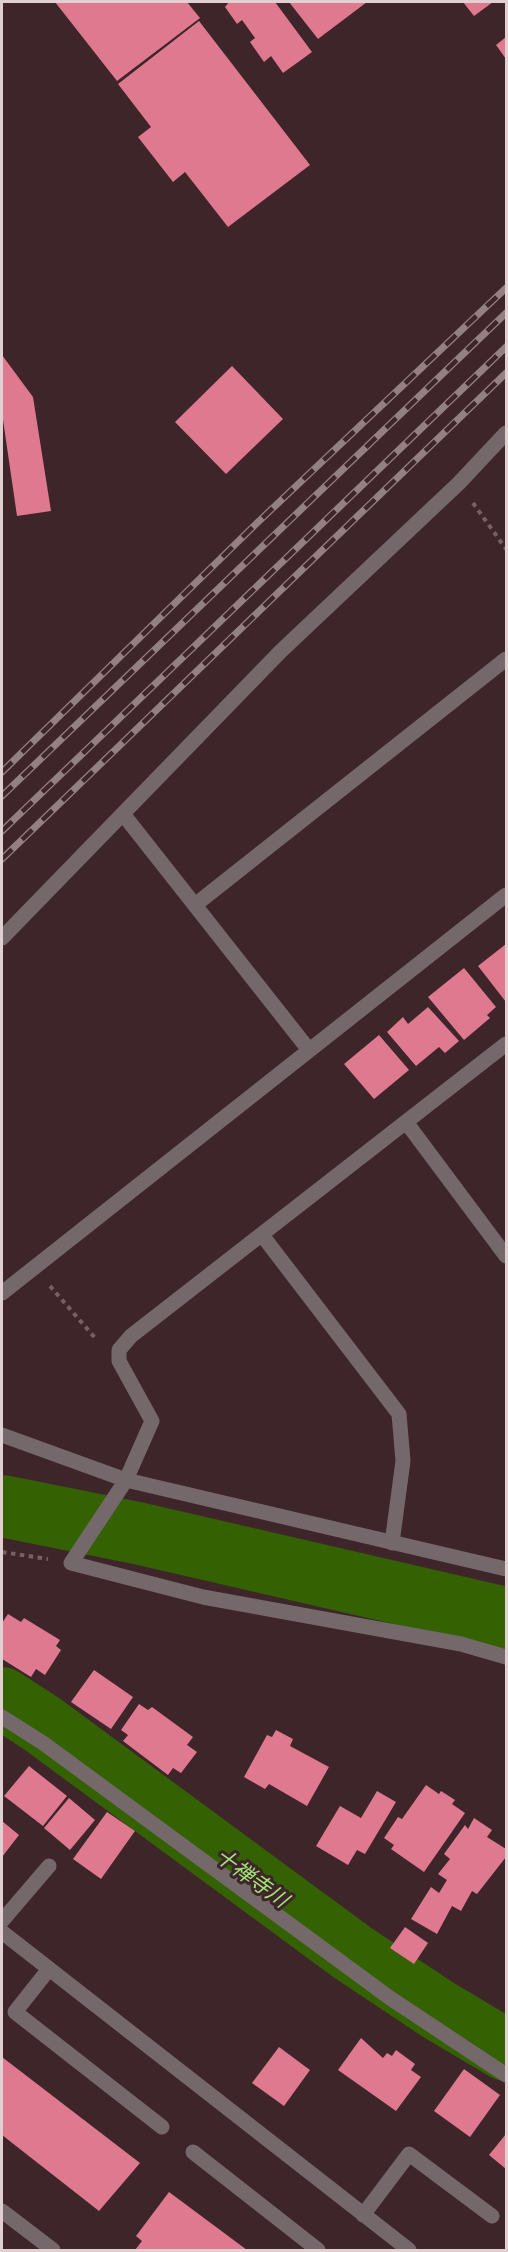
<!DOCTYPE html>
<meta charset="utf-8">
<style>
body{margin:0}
#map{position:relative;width:508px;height:2252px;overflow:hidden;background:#3e252a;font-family:"Fira Sans Condensed",sans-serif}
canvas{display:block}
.frame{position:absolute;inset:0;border:3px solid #e1d0d2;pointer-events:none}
</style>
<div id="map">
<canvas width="508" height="2252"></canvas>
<div class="frame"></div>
</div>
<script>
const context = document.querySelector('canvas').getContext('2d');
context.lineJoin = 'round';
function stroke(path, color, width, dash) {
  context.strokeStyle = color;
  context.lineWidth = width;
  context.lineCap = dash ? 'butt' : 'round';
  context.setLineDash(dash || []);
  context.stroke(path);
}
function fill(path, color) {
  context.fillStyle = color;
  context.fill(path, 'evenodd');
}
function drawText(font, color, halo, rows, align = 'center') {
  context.font = font + ' "Fira Sans Condensed","Noto Sans JP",sans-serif';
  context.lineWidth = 6;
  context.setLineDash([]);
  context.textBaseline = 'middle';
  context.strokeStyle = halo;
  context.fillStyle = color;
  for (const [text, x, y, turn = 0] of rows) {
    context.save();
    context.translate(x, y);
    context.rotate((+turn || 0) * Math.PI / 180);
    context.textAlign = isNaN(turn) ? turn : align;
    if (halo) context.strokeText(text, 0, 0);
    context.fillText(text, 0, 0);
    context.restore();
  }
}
const river = new Path2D(`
 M2,1506L137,1533L506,1618
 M2,1698L42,1724L353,1953L437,2009L506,2050`);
const building = new Path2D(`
 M55,2H187L200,18L117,81Z
 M229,2H275L312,52L283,73L271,56L264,62L250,42L255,38L242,20L237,24L225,7Z
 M289,2H367L318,39Z
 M463,2H493L474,16Z
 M199,21L310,165L228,227L185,172L173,182L138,137L151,127L118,84Z
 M506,37V59L496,45Z
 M2,355L33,397L51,511L17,516L2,413Z
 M232,366L283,419L226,474L175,422Z
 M506,944V1002L478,966Z
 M464,968L496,1007L487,1015L490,1018L464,1040L428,997Z
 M428,1007L459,1041L445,1053L439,1047L416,1066L387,1032L403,1017L408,1024Z
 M379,1035L409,1070L374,1099L344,1064Z
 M8,1614L21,1622L24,1618L60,1640L56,1646L61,1650L45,1675L36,1669L31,1677L2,1659V1623Z
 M94,1670L133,1697L111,1729L71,1702Z
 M139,1704L148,1710L152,1707L193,1737L187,1745L197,1752L181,1773L173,1768L168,1775L123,1741L128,1735L121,1730Z
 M276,1730L293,1739L290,1746L329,1767L307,1806L269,1784L265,1789L244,1777L267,1735L272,1737Z
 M29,1766L67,1796L43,1826L4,1796Z
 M426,1785L439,1794L441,1791L455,1800L452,1804L465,1813L424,1872L391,1849L394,1845L384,1838L398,1817L402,1819Z
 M377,1791L396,1802L365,1854L357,1850L348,1865L316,1846L340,1806L361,1818Z
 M69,1798L95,1820L70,1850L44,1828Z
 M107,1812L135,1831L101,1879L73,1859Z
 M474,1818L492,1830L487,1837L506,1849V1857L477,1894L472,1891L461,1911L452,1906L437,1934L411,1919L431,1887L439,1893L447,1880L438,1874L450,1859L444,1854L465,1825L468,1829Z
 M2,1821L19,1835L2,1857Z
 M405,1927L428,1943L414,1964L390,1948Z
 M361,2038L383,2058L387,2053L392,2056L396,2050L415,2064L411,2070L421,2077L396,2111L338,2070Z
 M279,2047L310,2070L284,2106L252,2083Z
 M2,2057L140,2163L99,2211L2,2135Z
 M464,2069L500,2095L470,2137L434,2111Z
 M506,2134V2169L489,2155Z
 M169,2192L247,2250H135L142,2241L136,2236Z`);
const path = new Path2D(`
 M473,503L506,549
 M50,1286L96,1339
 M2,1552L48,1559`);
const minor = new Path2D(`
 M123,814L309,1050
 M195,905L506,659
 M2,938L281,651L459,483L506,433
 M506,1044L131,1336L119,1350V1361L152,1421L126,1480L71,1563L203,1597L461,1644L506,1657
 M406,1122L506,1256
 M262,1235L399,1414L403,1461L392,1543
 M2,1293L506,895
 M2,1435L126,1480L506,1569
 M2,1717L43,1743L390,1998L506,2075
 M2,1921L49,1866
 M2,1932L409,2250
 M49,1969L15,2012L162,2127
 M193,2152L318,2250
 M2,2211L53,2250
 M363,2215L409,2154L492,2216`);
const rail = new Path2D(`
 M2,772L257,523L506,288
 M2,796L506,313
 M2,831L506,347
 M2,859L506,373`);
const waterNames = [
 ["十禅寺川",251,1879,36]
];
stroke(river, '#346203', 62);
fill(building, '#de798f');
stroke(path, '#766064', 4, [4.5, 4.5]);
stroke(minor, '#75686a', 15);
stroke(rail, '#948083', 7);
stroke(rail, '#3e252a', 4.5, [14]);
drawText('italic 21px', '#a0e275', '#3e252a', waterNames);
</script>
